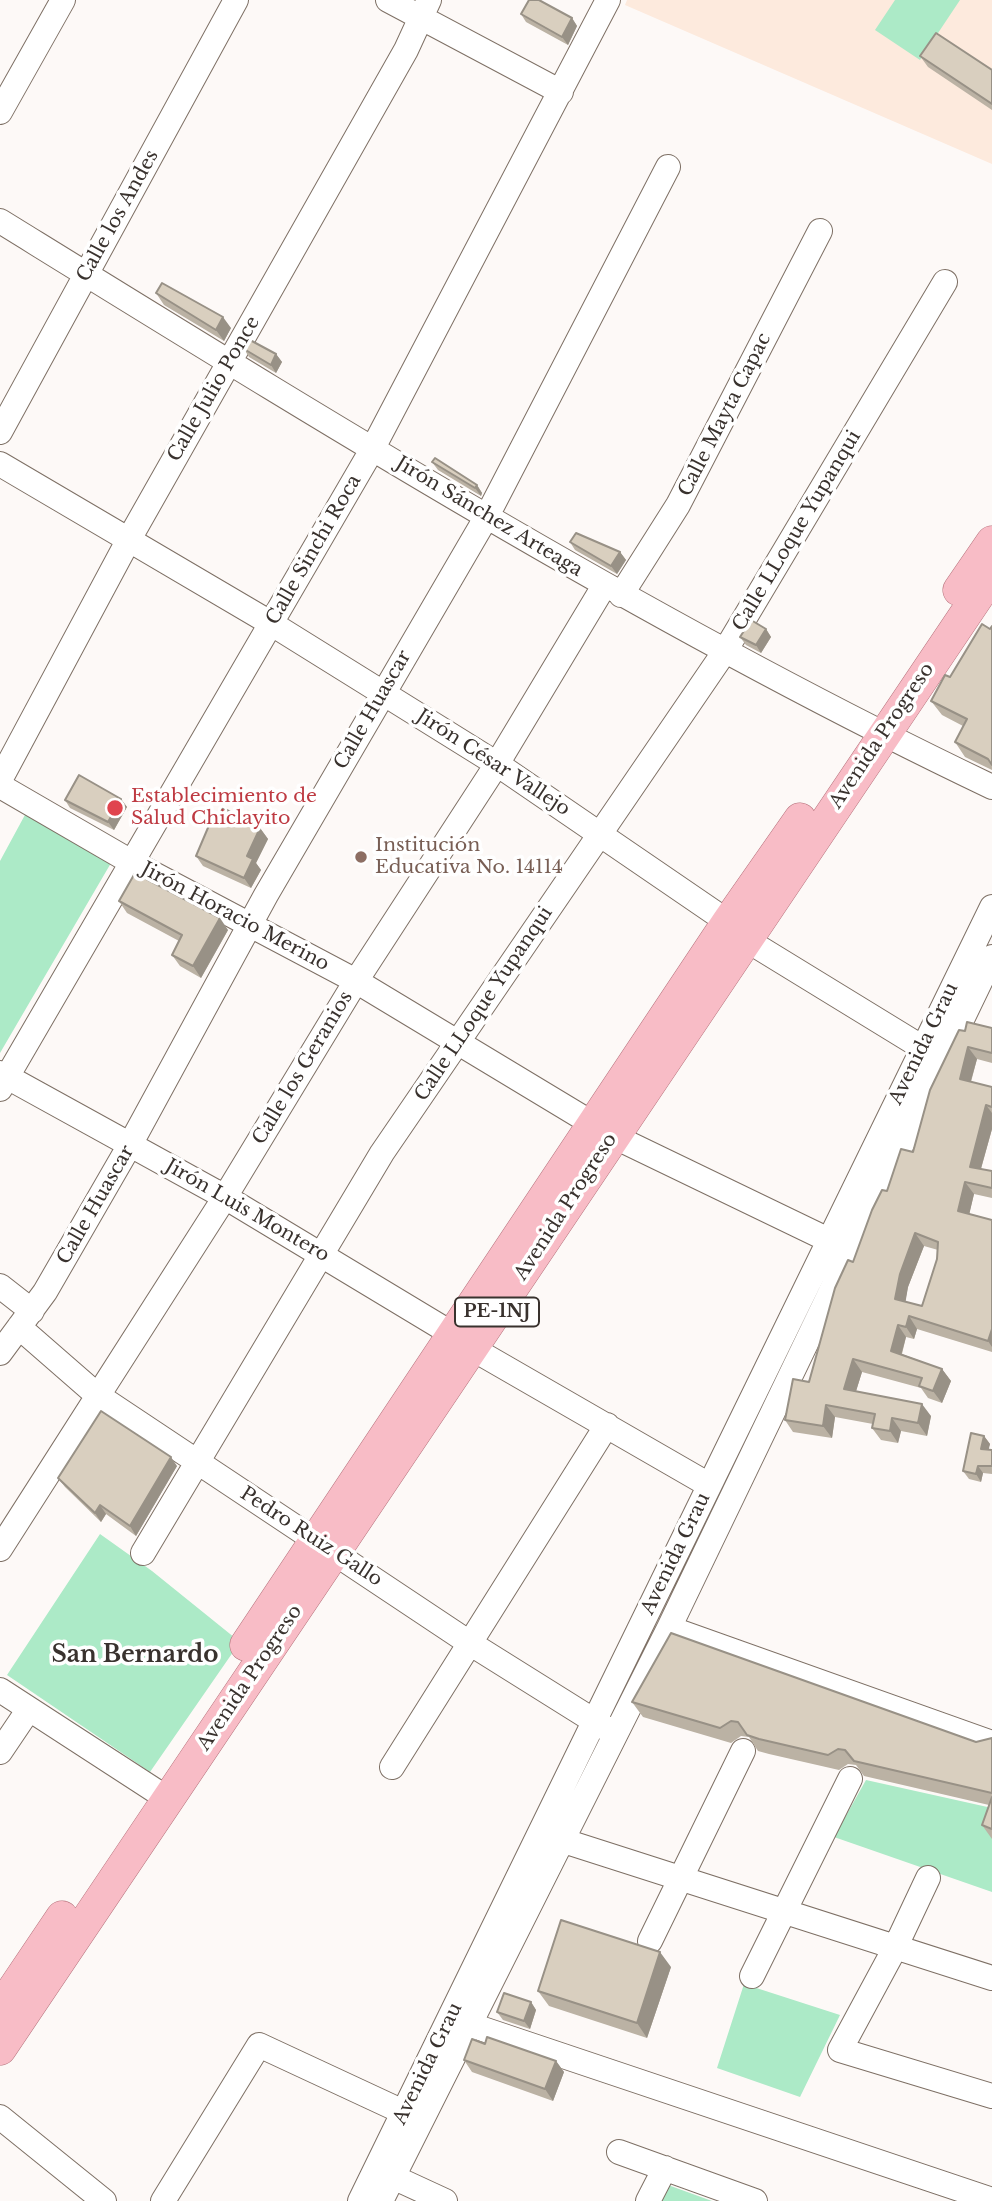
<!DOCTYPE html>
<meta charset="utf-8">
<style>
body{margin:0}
canvas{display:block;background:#fdf9f7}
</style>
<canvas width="992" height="2201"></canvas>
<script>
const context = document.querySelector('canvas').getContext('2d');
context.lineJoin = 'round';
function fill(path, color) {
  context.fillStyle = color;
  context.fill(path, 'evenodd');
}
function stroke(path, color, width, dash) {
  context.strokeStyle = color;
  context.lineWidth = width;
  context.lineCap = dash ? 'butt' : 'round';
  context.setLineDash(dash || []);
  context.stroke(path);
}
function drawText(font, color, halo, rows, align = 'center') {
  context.font = font + ' "Libre Baskerville",serif';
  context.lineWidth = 7;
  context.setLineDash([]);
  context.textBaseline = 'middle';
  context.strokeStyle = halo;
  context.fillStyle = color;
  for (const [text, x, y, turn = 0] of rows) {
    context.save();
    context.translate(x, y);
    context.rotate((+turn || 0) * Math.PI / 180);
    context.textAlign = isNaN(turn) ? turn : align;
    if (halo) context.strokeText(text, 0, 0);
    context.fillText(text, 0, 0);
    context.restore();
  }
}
const built = new Path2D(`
 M627,0H992V164L625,5Z`);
const green = new Path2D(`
 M895,0H960L920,60L875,30Z
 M26,813L111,863L0,1053V861Z
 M100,1534L152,1571L240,1642L150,1772L7,1675Z
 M866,1780L992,1808V1892L834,1837Z
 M744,1984L840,2015L800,2097L717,2068Z
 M668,2185L712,2201H661Z`);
const minor = new Path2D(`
 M388,0L561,92
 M0,112L63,0
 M0,221C324,421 648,623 992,787
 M0,432L236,0
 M0,464L272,624L497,764L728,922
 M621,595L678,505L820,231
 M0,780L128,541L406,50L429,0
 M0,786L133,863L356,981L613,1136L841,1246
 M745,939L936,1056
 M0,1073L225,1197L454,1335
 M0,1089L373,448L608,0
 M0,1286L32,1311
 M19,1327L97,1395L468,1642L607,1729
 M473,1349L709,1485
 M0,1353L45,1292L131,1143L266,895L487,516L668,167
 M0,1549L225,1197L356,981L497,764L604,586
 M143,1553L382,1153L725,651L945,282
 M669,1628L992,1743
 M0,1690L168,1799
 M0,1752L29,1709
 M392,1767L607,1425
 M561,1840L992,1978
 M928,1878L895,1948L840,2050L992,2096
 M650,1941L743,1751
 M752,1976L850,1779
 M468,2024L992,2200
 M0,2117L104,2201
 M619,2152L755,2201
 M393,2177L445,2201
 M163,2201L259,2045L416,2118
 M360,2201L992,907
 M381,2201L669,1628L992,957
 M648,2201L665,2168`);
const major = new Path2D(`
 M959,590L992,542
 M246,1645L728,922L800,819
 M0,2009L62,1917
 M0,2049L992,575`);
const wall = new Path2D(`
 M521,14L572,18L577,26L568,45L526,22Z
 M920,56L992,70V110L928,67Z
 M156,293L231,328L224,341L164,305Z
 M244,349L276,354L282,362L276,373L249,357Z
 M432,462L477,485L482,493L481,496L438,470Z
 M570,542L620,552L626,560L617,574L575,550Z
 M992,626V770L965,757L955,742L963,726L942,715L931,701Z
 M766,629L771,637L761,653L746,645L740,637Z
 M121,799L127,807L114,830L70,808L65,800Z
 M214,825L260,828L268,839L256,863L261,870L251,888L203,866L196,856Z
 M119,901L228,930L201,978L180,966L172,955L179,941L127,913Z
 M992,1028V1063L977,1059L971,1082L992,1087V1129L981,1169L992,1171V1198L974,1194L969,1214L992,1220V1352L917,1329L914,1339L906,1337L902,1354L942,1369L951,1381L942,1403L928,1398L921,1388L862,1372L856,1391L931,1416L927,1436L901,1431L898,1443L881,1440L872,1428L873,1424L835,1417L832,1438L793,1432L785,1420L809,1382L853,1262L887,1191L913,1152L965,1031ZM924,1246L938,1250L937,1259L922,1306L905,1302L908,1287Z
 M984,1436L990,1444L988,1449L992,1450V1474L983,1473L981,1482L969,1479L963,1471Z
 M177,1466L136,1536L106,1514L101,1522L65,1487L58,1478Z
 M632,1702L976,1742L992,1738V1839L982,1825L989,1805L864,1776L856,1765L848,1764L839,1770L769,1754L758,1751L749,1737L741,1736L731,1743L643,1717Z
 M671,1967L647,2038L549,2006L538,1991Z
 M531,2002L536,2010L530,2029L503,2020L497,2012Z
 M464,2060L556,2061L564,2072L553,2101L472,2072Z`);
const shadedWall = new Path2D(`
 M572,18L577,26L568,45L562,37Z
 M223,317L231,328L224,341L216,330Z
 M276,354L282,362L276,373L271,365Z
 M477,485L482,493L481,496L475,488Z
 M620,552L626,560L617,574L611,566Z
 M766,629L771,637L761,653L756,645Z
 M121,799L127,807L114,830L108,822Z
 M260,828L268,839L256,863L261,870L251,888L244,878L247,856Z
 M220,918L228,930L201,978L193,966Z
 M968,1047L977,1059L968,1091L960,1079Z
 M986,1105L992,1113V1129L978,1179L970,1167Z
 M965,1182L974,1194L967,1224L958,1211Z
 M915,1233L924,1246L908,1287L904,1311L895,1299L900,1274Z
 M909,1316L917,1329L914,1339L906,1327Z
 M898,1325L906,1337L899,1363L891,1351Z
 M992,1329V1347L988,1341Z
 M853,1359L862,1372L853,1401L844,1389Z
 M942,1369L951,1381L942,1403L933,1391Z
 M922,1404L931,1416L927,1436L918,1423Z
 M826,1405L835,1417L832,1438L823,1426Z
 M892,1418L901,1431L898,1443L890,1431Z
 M984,1436L990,1444L987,1457L981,1449Z
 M171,1457L177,1466L136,1536L130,1526Z
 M978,1466L983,1473L981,1482L976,1474Z
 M100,1505L106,1514L101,1522L95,1513Z
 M660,1952L671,1967L647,2038L637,2023Z
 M531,2002L536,2010L530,2029L524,2021Z
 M556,2061L564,2072L553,2101L545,2089Z`);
const building = new Path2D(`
 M529,0H539L572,18L562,37L521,14Z
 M936,33L992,70V104L920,56Z
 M162,283L223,317L216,330L156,293Z
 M250,340L276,354L271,365L244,349Z
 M435,458L477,485L475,488L432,462Z
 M576,533L620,552L611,566L570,542Z
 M751,620L766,629L756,645L740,637Z
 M982,624L990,629L992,626V765L988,759L955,742L967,719L931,701L945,675L950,677Z
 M79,775L121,799L108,822L65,800Z
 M223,808L260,828L247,856L253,859L244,878L196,856L210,823L214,825Z
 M135,873L220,918L193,966L172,955L182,935L119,901Z
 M967,1022L992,1028V1053L968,1047L960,1079L992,1087V1107L986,1105L970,1167L992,1171V1188L965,1182L958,1211L992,1220V1329L988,1341L909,1316L906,1327L898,1325L891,1351L942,1369L933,1391L919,1386L922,1378L853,1359L844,1389L922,1404L918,1423L892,1418L890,1431L872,1428L875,1414L826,1405L823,1426L785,1420L793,1379L809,1382L835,1288L848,1260L853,1262L872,1210L882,1190L887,1191L901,1149L913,1152L930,1090L959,1030L965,1031ZM915,1233L938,1242L937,1259L922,1306L895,1299L900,1274Z
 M101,1411L171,1457L130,1526L100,1505L95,1513L58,1478Z
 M971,1433L984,1436L981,1449L992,1450V1466H978L976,1474L963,1471Z
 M671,1633L976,1742L992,1738V1793L854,1761L845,1750L838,1749L828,1755L759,1739L747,1735L738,1722L731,1721L720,1728L632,1702Z
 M992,1797V1829L982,1825Z
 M561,1920L660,1952L637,2023L538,1991Z
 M504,1993L531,2002L524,2021L497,2012Z
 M487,2037L556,2061L545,2089L464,2060L472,2039L485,2044Z`);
const markers = [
 [115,808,9,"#e0444e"],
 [361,857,7,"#8d6e63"]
];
const shields = [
 [497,1312,84]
];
const shieldNames = [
 ["PE-1NJ",497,1312]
];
const streetNames = [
 ["Calle los Andes",118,216,-61],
 ["Calle Julio Ponce",214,389,-60],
 ["Calle Mayta Capac",725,415,-63],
 ["Jirón Sánchez Arteaga",489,517,31],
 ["Calle LLoque Yupanqui",797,531,-59],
 ["Calle Sinchi Roca",314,550,-60],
 ["Calle Huascar",373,710,-60],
 ["Avenida Progreso",882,736,-56],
 ["Jirón César Vallejo",493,763,33],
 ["Jirón Horacio Merino",235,917,28],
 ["Calle LLoque Yupanqui",484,1004,-56],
 ["Avenida Grau",924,1044,-64],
 ["Calle los Geranios",303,1068,-59],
 ["Calle Huascar",96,1205,-60],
 ["Avenida Progreso",566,1207,-57],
 ["Jirón Luis Montero",247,1211,30],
 ["Pedro Ruiz Gallo",311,1537,33],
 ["Avenida Grau",676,1554,-64],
 ["Avenida Progreso",250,1678,-56],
 ["Avenida Grau",428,2064,-64]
];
const healthNames = [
 ["Establecimiento de",131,797],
 ["Salud Chiclayito",131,819]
];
const educationNames = [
 ["Institución",375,846],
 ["Educativa No. 14114",375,868]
];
const quarterNames = [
 ["San Bernardo",135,1656]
];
fill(built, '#fdeadd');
fill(green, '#aceac7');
stroke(minor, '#7e7065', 26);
stroke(major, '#b26e78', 33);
stroke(minor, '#fff', 24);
stroke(major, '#f8bcc6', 32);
fill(wall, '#bbb2a4');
fill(shadedWall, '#989186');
fill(building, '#d9cfbf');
stroke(building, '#989186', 2);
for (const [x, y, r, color] of markers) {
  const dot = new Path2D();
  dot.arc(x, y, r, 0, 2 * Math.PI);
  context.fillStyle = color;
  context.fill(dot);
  stroke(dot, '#fff', 2.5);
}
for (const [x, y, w] of shields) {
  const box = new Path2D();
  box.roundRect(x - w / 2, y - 14.5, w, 29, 5);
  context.fillStyle = '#fff';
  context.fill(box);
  stroke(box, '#39322e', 2);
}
drawText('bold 18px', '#39322e', null, shieldNames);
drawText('19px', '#39322e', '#fff', streetNames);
drawText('19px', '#be3a42', '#fff', healthNames, 'left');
drawText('19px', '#785e54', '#fff', educationNames, 'left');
drawText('bold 23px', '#39322e', '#fff', quarterNames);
</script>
